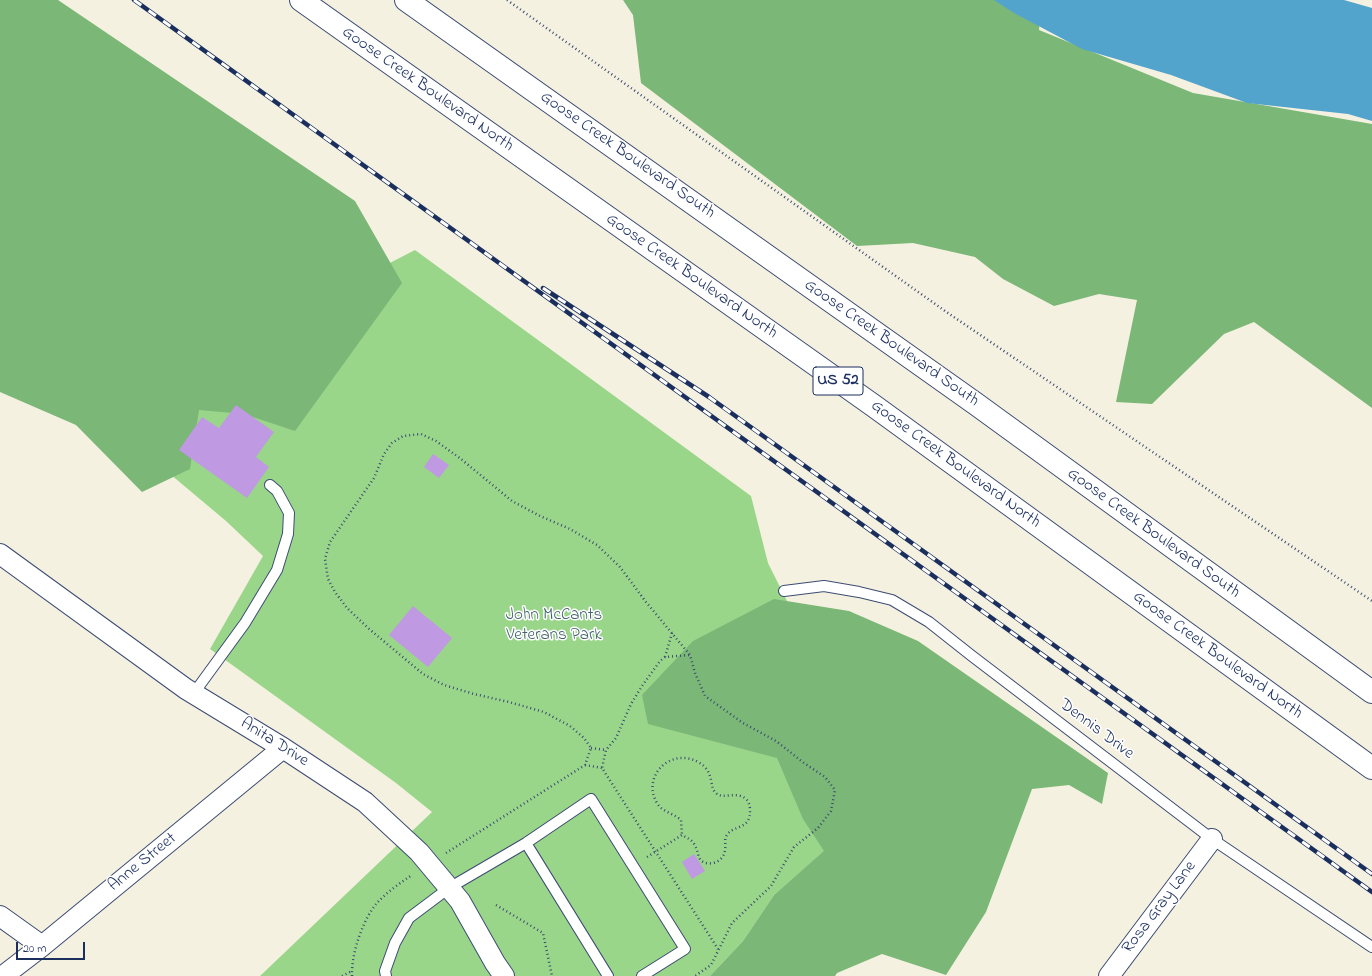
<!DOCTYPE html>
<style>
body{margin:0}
#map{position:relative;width:1372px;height:976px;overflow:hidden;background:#f5f1e1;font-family:"Indie Flower",sans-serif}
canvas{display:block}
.scale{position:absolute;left:16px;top:942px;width:69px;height:18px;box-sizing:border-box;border:2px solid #1b2f5e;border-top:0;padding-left:5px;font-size:12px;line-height:14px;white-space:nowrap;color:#1b2f5e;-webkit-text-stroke:3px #fff;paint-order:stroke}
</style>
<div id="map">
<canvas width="1372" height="976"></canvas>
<div class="scale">20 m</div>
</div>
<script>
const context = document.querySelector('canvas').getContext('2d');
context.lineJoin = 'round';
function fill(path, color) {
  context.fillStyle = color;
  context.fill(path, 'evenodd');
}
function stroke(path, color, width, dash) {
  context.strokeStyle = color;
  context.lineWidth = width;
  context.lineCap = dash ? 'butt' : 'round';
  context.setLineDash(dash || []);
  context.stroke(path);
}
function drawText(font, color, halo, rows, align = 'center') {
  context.font = font + ' "Indie Flower",sans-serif';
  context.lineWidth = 3;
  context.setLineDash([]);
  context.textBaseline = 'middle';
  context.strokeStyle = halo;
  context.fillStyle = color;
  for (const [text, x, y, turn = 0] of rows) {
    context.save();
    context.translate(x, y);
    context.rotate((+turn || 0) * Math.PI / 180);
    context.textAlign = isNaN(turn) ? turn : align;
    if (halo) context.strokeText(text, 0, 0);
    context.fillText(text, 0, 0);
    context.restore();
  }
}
const green = new Path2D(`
 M415,250L751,496L768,563L825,677L824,852L774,895L743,941L710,976H260L432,812L396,783L210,649L263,556L226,521L145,453L205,358Z`);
const forest = new Path2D(`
 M0,0H58L355,201L402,283L295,431L244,414L199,410L190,469L142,492L76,425L0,392Z
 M623,0H1042L1039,30L1193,93L1372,124V408L1254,322L1224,334L1152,404L1116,402L1137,300L1099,294L1054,306L1003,279L975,257L913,243L857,246L641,83L633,15Z
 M774,599L849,611L918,641L1108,773L1102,804L1069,785L1032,789L986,912L946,975L882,954L837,973L835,976H710L743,941L774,895L824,851L803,819L777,758L648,724L642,695L693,641Z`);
const water = new Path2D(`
 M994,0H1344L1372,8V121L1348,114L1247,103L1171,75L1082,49L1014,13Z`);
const building = new Path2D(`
 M236,405L274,432L256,457L269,467L247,498L179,450L202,417L219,428Z
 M433,454L449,465L439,478L424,467Z
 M413,606L452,638L428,667L389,635Z
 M694,854L705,871L692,879L682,862Z`);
const path = new Path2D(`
 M507,0L945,311L1372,601
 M689,655L665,657L660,661L642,686L631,704L616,738L606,750L602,768L718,949
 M665,657L672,633
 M591,748L606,750
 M585,765L602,768
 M446,853L585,765L591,748L584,738L570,726L544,712L509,702L474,694L444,685L423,674L368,628L347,608L335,592L328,579L325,559L330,542L374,478L384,454L392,443L403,436L421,434L436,441L461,459L512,501L540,516L570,529L597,545L620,567L646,602L690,655L695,673L705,696L743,723L776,741L804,763L825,777L835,790L831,811L818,828L794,847L771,886L732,923L711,965L695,976
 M647,857L682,835C687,838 693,840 695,846C699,852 697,861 706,863C715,865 725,859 725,849C726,844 724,839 727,835C733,825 751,830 750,810C750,806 749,802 746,799C737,791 723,799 717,794C708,788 716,772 698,762C671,747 641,776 657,803C662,812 673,813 681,820L682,835
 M496,905L543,933L552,976
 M342,976L352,971
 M352,976C351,954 363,919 377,903C387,892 400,883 412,875`);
const lane = new Path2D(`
 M784,591L824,586L859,592L892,600L929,622L972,656L1212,839L1372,947
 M194,693L245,623L277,570L288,534L289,513L277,491L270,485
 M526,843L608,976
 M386,976L385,971L395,943L409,918L449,888L526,843L591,799L685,949L642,976`);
const street = new Path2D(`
 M0,554L186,689L283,748L365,802L419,852L460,901L495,963L504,976
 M0,916L42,946
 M3,976L42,946L283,748
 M1109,976L1212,839`);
const highway = new Path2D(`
 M301,0L874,406L1372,768
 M406,0L976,404L1372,692`);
const rail = new Path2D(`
 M134,0L1372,892
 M543,288L709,397L1372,874`);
const shields = [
 [838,381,50]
];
const shieldNames = [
 ["US 52",838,381]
];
const streetNames = [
 ["Goose Creek Boulevard North",427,90,35],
 ["Goose Creek Boulevard South",627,156,35],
 ["Goose Creek Boulevard North",691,277,35],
 ["Goose Creek Boulevard South",891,344,35],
 ["Goose Creek Boulevard North",955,465,36],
 ["Goose Creek Boulevard South",1153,534,36],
 ["Goose Creek Boulevard North",1217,656,36],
 ["Dennis Drive",1096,730,37],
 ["Anita Drive",274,743,32],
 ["Anne Street",143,863,-39],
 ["Rosa Gray Lane",1160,908,-53]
];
const parkNames = [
 ["John McCants",554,616],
 ["Veterans Park",554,636]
];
fill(green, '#9ad68a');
fill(forest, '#7bb776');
fill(water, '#53a4cd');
fill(building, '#bf99e1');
stroke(lane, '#3c4c72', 12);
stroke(street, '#3c4c72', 22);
stroke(highway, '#3c4c72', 24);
stroke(path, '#3c4c72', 2.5, [1, 3]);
stroke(lane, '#fff', 10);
stroke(street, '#fff', 20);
stroke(highway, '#fff', 22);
stroke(rail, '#1b2f5e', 4.5);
stroke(rail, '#fff', 3, [9]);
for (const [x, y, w] of shields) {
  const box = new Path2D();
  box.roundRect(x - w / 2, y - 14, w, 28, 3);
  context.fillStyle = '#fff';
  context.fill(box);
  stroke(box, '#1b2f5e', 1);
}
drawText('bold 16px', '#1b2f5e', null, shieldNames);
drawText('17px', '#1b2f5e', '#fff', streetNames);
drawText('17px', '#41616b', '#fff', parkNames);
</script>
